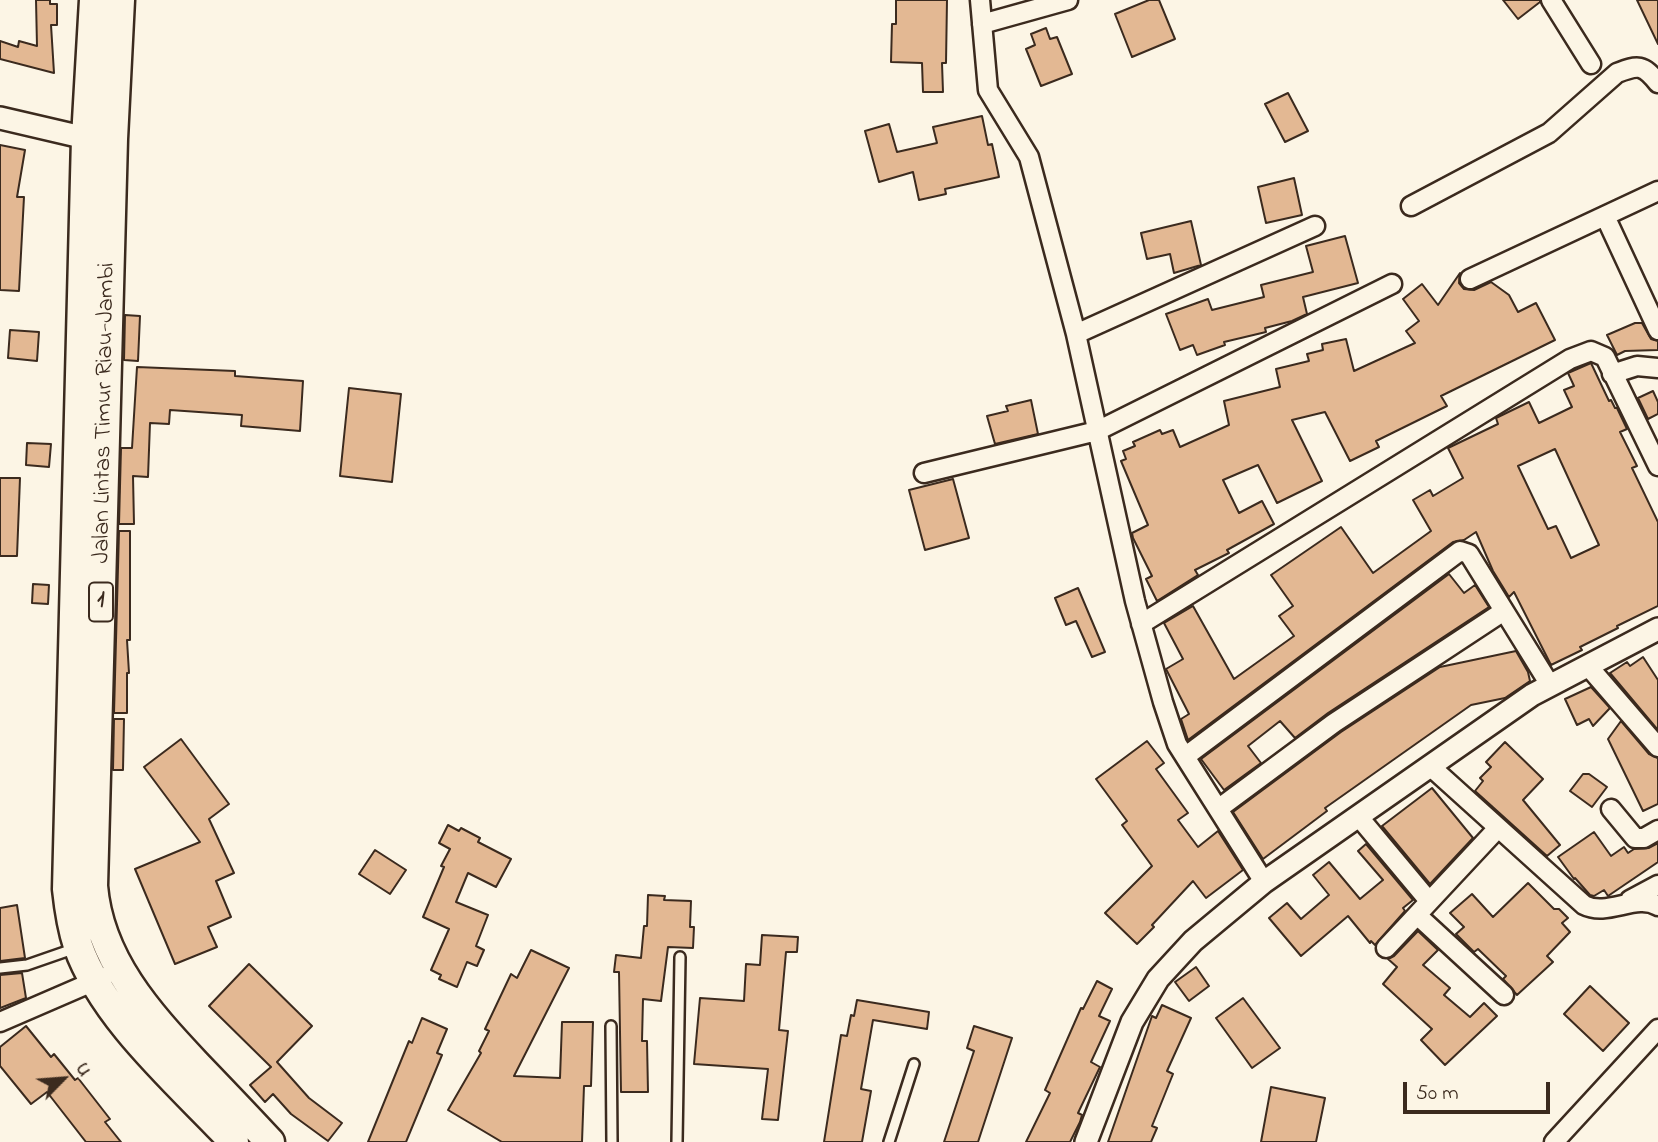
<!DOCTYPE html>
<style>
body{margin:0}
#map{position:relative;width:1658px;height:1142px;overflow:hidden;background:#fcf5e5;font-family:"Indie Flower",sans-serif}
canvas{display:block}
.north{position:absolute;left:28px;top:1044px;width:70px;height:70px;-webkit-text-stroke:5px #fcf5e5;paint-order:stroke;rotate:65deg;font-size:19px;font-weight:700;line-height:28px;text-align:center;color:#3b2a1e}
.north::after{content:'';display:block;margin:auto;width:24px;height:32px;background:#3b2a1e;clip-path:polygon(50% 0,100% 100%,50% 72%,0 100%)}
.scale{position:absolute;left:1403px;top:1082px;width:147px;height:32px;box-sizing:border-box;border:4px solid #3b2a1e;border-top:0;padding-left:9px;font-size:21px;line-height:24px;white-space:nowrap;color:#3b2a1e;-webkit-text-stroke:5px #fcf5e5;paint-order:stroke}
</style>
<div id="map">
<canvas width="1658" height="1142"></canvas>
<div class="north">U</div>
<div class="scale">50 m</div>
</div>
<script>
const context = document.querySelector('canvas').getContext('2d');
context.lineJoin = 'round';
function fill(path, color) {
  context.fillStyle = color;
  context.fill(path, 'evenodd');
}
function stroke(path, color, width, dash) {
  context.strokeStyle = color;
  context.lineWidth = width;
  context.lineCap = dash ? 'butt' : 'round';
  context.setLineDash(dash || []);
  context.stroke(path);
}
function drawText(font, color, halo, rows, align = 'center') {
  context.font = font + ' "Indie Flower",sans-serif';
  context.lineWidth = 5;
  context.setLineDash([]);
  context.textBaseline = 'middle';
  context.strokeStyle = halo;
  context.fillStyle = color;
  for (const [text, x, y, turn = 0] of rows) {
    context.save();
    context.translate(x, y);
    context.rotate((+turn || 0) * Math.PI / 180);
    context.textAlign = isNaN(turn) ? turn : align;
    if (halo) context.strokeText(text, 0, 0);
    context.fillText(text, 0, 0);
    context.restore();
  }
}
const building = new Path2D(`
 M36,0H50V4H57V25H51L54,73L0,59V41L18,47L19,41L37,46Z
 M896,0H947L946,63H942L943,92H923L922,63L891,62L892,24H896Z
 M1149,0H1159L1175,39L1132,57L1115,14Z
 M1503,0H1540V2L1518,19Z
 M1637,0H1658V44Z
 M1046,28L1050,39L1057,37L1072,74L1041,86L1026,49L1035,45L1031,34Z
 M1288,93L1308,131L1285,142L1265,104Z
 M982,116L988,145L992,144L999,177L945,189L946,194L919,200L913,172L879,182L865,131L889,124L897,152L937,143L933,127Z
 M0,145L25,150L17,197H24L19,291L0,290Z
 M1294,178L1302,215L1266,223L1258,187Z
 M1191,221L1201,265L1174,273L1170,254L1147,259L1141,233Z
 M1345,236L1358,283L1303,297L1307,314L1292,321L1265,328L1266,332L1224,342L1225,345L1197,355L1193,345L1180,350L1166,314L1208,299L1212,310L1264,297L1261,285L1313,272L1306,246Z
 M1460,273L1459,283L1464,289L1474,290L1491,282L1509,295L1518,312L1536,303L1555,340L1441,396L1447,406L1376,441L1379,447L1350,461L1325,412L1292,420L1322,481L1277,503L1258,465L1223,480L1239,513L1262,501L1274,524L1227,550L1229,553L1195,570L1198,575L1157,601L1146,579L1152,576L1133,538L1132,533L1148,525L1121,461L1126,459L1123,451L1135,446L1133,442L1160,430L1162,434L1173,430L1180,447L1229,425L1224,401L1280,387L1276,369L1309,361L1307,354L1323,350L1322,344L1346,339L1354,371L1415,343L1406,331L1419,321L1403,299L1422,284L1438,305Z
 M125,315L140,316L138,361L124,360Z
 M1635,323H1642L1651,339L1658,341V350L1625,351L1617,355L1607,335Z
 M10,330L39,332L37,361L8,358Z
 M1591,363L1609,401L1611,400L1615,408H1617L1627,429L1620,432L1637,466L1632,468L1658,522V606L1617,626L1618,628L1580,647L1582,650L1551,665L1514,592L1509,597L1493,571L1476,532L1464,540L1453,542L1188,740L1181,719L1189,714L1166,669L1183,659L1164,623L1193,606L1234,679L1294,636L1279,616L1293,606L1271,575L1341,527L1373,573L1431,531L1413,500L1430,490L1433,496L1463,478L1448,448L1498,424L1496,418L1529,402L1539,423L1572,407L1564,390L1574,386L1568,373ZM1555,449L1599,545L1571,558L1556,526L1548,529L1518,466Z
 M137,367L235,371V376L303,381L300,431L241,426L242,415L170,410L169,424L150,423L148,477L133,476L134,524H119L121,448H132Z
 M349,388L401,394L392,482L340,476Z
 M1653,391L1658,402V414L1648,419L1638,398Z
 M1031,400L1038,434L995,444L987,416L1008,411L1006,406Z
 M27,443L51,444L49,467L26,465Z
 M0,478H20L17,556H0Z
 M953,479L969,538L925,550L909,490Z
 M119,531H130V640H127L129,673H127V713H114Z
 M1449,574L1464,593L1475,585L1489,607L1328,713L1295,738L1280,721L1248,746L1261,763L1224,790L1201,759Z
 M33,584L49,585L48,604L32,603Z
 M1078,588L1105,652L1092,657L1076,621L1066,625L1055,598Z
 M1516,651L1528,672L1530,681L1505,698L1471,705L1325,808L1327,811L1263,859L1233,812L1341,732L1440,667Z
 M1643,657L1658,680V730L1610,673L1627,662L1630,666Z
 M1591,687L1610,708L1593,726L1589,719L1577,725L1565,699Z
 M114,719H124L123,770H113Z
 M1621,721L1649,754L1658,758V804L1643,811L1608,739Z
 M181,739L229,804L209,819L234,873L216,881L231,917L208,927L217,947L175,964L135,869L200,842L144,767Z
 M1147,741L1164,763L1156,769L1188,813L1178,820L1198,847L1218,831L1243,870L1206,898L1193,881L1152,925L1154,927L1137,944L1105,913L1152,866L1122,825L1127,821L1096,779Z
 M1505,742L1543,779L1523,800L1560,845L1547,856L1475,791L1483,781L1480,778L1491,767L1486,762Z
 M1583,774H1589L1607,787L1592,807L1570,791Z
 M1432,788L1473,838L1430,884L1382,826Z
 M448,825L459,831L461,828L480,838L478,842L511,859L496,887L468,873L456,902L488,915L476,946L484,950L477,966L467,962L457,987L439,979L441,975L431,970L449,929L423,917L444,867L441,866L450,849L439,843Z
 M1594,832L1611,856L1624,847L1628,853L1634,849L1649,848L1658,843V862L1608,896L1604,890L1594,896L1590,895L1575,878L1574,879L1558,857Z
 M1366,844L1413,900L1403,908L1405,911L1375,945L1371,941L1370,943L1348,916L1301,956L1269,918L1287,903L1301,919L1329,895L1313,875L1329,862L1360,899L1383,880L1358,851Z
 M375,850L406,870L390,894L359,874Z
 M1528,883L1554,909H1559L1568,918L1562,923L1570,932L1547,956L1553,962L1517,995L1503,979L1506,976L1478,949L1474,952L1456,934L1464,927L1450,913L1472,894L1493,917Z
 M648,895L665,896L664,900L691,901L690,927H694L693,948L668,947L661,1001L643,999L642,1041H647L648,1092H621L619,972H614L616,955L641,958L644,926H647Z
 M17,905L25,958L0,961V908Z
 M1418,931L1438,950L1423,965L1450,988L1444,995L1470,1017L1484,1003L1497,1016L1445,1065L1421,1040L1432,1029L1383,984L1397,967L1388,959L1394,956Z
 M762,935L798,937L797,952H786L779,1030L788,1031L778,1120L762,1119L768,1069L694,1064L700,998L744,1001L746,964L760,965Z
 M531,950L569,968L514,1076L560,1078L562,1022H593L591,1086H584L582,1142H502L448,1110L481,1053L479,1051L489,1031L485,1029L511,974L517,978Z
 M249,964L312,1026L277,1062L309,1098L342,1123L328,1141L291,1114L273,1094L265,1102L250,1085L271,1067L209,1006Z
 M1196,967L1209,986L1189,1001L1175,982Z
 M22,973L26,998L0,1008V975Z
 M1097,981L1112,989L1099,1016L1110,1021L1091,1062L1100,1067L1078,1113L1082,1115L1080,1122L1070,1142H1026L1050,1093L1045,1090L1081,1008L1083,1009Z
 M1590,986L1629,1023L1603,1051L1564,1014Z
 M1243,998L1280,1048L1252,1068L1216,1018Z
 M857,1000L929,1012L927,1029L873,1020L861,1089L871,1091L862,1142H824L841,1035L847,1036L851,1015L854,1016Z
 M1162,1005L1191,1018L1167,1071L1173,1074L1152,1126L1157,1128L1151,1142H1108L1152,1016L1156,1018Z
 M422,1018L447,1029L437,1053L442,1055L406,1142H368L409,1041L412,1043Z
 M26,1026L51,1057L54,1054L75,1080L78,1078L110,1119L105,1122L121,1142H86L47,1092L31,1104L0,1066V1047Z
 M974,1026L1012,1038L978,1142H944L974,1051L967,1048Z
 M1271,1087L1325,1098L1316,1142H1261Z`);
const service = new Path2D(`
 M0,968L27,965L76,948
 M611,1026L612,1142
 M677,1142L680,957
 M889,1142L914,1064`);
const minor = new Path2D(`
 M980,0L988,90L1029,157L1076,334L1135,601L1163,702L1177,744L1264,882
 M1551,0L1591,64
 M982,24L1068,0
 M1411,206L1549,133L1617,73C1638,65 1643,64 1658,83
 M1605,216L1658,330
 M1470,279L1658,191
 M1076,334L1315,226
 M1612,374L1637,366L1658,368
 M924,473L1097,431L1392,284
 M1141,624L1570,359L1591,351L1605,357L1658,466
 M1588,666L1658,747
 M1186,756L1460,551L1469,554L1550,685
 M1430,766L1584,905C1608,917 1636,893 1658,906
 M1218,809L1334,723L1504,611
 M1611,809L1635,838H1644L1658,830
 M1358,816L1429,901
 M1630,900L1658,885
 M1417,915L1504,995
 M1386,948L1498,828
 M0,1022L104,977
 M1554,1142L1658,1029`);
const tertiary = new Path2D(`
 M0,118L86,138
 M1086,1142L1132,1022L1158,979L1193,941L1264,882L1532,695L1658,629`);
const trunk = new Path2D(`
 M94,0L86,138L67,889C69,908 72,928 78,946C104,1020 182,1086 234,1142
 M120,0L113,139L93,886C99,959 148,1013 196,1064C221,1090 246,1116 270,1142`);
const shields = [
 [101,602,24]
];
const shieldNames = [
 ["1",101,602]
];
const streetNames = [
 ["Jalan Lintas Timur Riau-Jambi",106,413,-89]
];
fill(building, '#e3b893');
stroke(building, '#3b2a1e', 2);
stroke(service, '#3b2a1e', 14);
stroke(minor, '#3b2a1e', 23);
stroke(tertiary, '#3b2a1e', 26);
stroke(trunk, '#3b2a1e', 33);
stroke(service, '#fcf5e5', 9);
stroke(minor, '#fcf5e5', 18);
stroke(tertiary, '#fcf5e5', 21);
stroke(trunk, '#fcf5e5', 28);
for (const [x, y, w] of shields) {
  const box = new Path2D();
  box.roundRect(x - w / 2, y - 19.5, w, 39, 5);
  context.fillStyle = '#fcf5e5';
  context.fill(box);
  stroke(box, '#3b2a1e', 2);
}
drawText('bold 23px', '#3b2a1e', null, shieldNames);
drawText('24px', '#3b2a1e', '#fcf5e5', streetNames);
</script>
